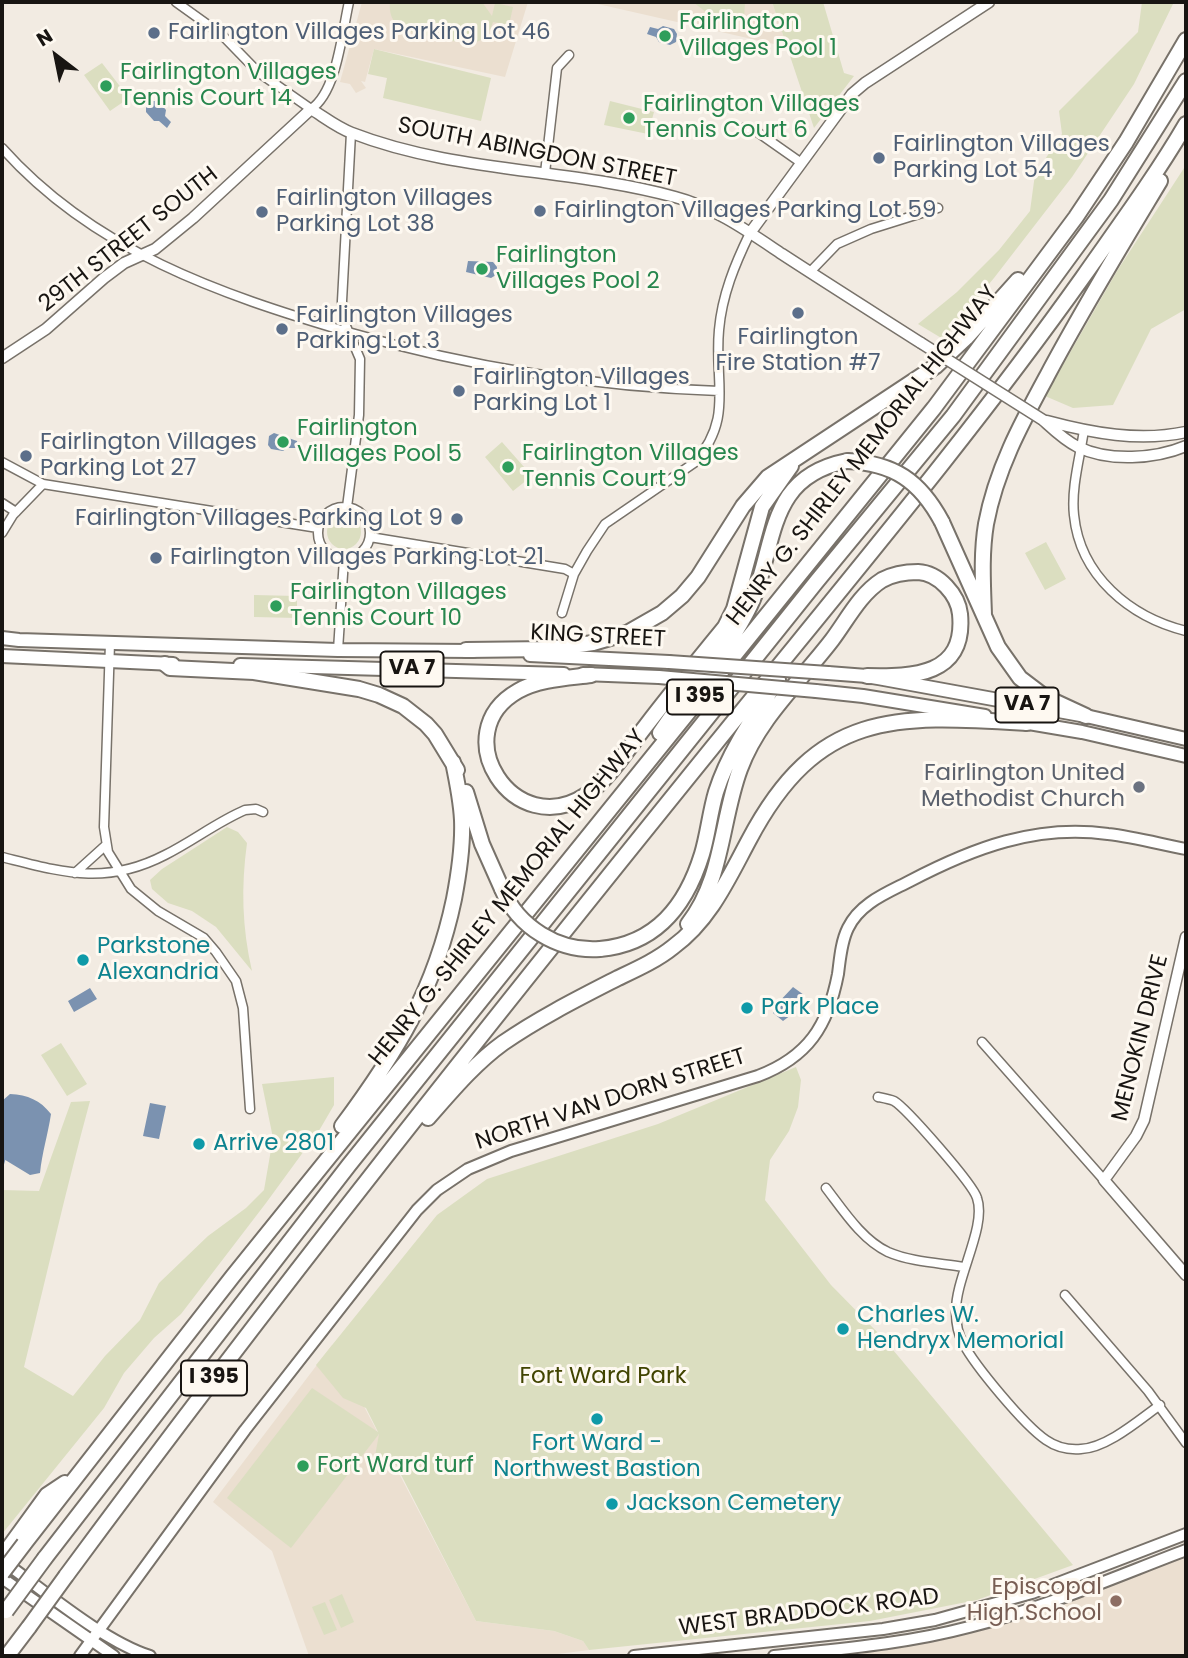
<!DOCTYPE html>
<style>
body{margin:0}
#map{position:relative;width:1188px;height:1658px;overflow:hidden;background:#f2ebe2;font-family:Poppins,sans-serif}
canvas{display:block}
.frame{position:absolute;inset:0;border:4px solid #181512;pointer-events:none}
.north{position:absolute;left:21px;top:21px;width:70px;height:70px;-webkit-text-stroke:5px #fef9f1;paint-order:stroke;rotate:328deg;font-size:19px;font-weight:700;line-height:28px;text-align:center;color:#181512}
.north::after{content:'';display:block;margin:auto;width:24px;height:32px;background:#181512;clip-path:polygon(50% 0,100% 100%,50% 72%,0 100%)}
</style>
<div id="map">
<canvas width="1188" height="1658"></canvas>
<div class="frame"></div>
<div class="north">N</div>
</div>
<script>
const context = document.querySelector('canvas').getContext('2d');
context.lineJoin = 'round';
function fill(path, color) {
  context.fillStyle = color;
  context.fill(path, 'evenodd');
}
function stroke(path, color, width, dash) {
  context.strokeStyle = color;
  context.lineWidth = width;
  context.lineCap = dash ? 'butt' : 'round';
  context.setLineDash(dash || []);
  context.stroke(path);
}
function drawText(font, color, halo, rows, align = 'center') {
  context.font = font + ' Poppins,sans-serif';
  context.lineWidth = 6;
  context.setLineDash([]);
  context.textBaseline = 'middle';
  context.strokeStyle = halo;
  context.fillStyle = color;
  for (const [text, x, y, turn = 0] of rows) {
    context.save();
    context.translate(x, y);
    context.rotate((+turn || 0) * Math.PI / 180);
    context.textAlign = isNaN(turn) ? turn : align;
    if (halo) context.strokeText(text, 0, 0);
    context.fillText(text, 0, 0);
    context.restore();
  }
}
const built = new Path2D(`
 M362,2H528L505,77L374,49L365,82L361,81L366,88L356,93L350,84L340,82Z
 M589,2H772L787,47Z
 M332,1345L476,1621L554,1631L583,1641L589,1650L542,1656H309L272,1551L213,1502Z
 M1186,1555V1656H844L907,1647Z`);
const green = new Path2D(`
 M390,2H482L492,16L495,3L513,7L509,25L493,22C490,31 486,39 476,42C466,46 409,33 400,27C391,21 389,11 390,2Z
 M693,2H745L744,20L711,16Z
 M772,2H823L844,73L854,76L814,128Z
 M1142,2H1174L1134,84L1072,177L994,278L943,339L918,324L957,292L999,250L1030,211L1035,174L1062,134L1059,111L1138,32Z
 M374,49L491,78L481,121L383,98L387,78L368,74Z
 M102,63L129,98L110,111L84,75Z
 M610,101L654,112L648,134L604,125Z
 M1186,165V309L1151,329L1113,405L1073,408L1045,396L1117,271Z
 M502,442L532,476L513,491L485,457Z
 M327 532a17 17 0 1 1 34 0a17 17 0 1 1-34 0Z
 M1046,542L1066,579L1045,590L1025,553Z
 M254,595L297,596V618L254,617Z
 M227,827L238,832L247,843C241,887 242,927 252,971L216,927L192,911L168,903L152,889L150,880L162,869Z
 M61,1043L87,1084L67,1096L41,1055Z
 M796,1067L801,1080L798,1107L789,1131L770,1160L765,1200L831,1285L883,1338L1073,1565L977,1600L870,1621L589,1650L583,1641L554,1631L476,1621L396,1465L374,1462L379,1434L291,1548L227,1498L312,1388L378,1432L366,1408L343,1398L316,1365L437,1215L487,1179L658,1124Z
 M334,1077V1105L320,1129L266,1203L181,1314L154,1338L124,1373L104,1408L2,1534V1190L39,1191L71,1102L90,1101C66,1189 46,1278 24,1367L73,1396L105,1356L140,1320L159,1283L208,1236L246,1208L264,1190L273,1138L262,1084Z
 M342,1594L354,1622L341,1628L329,1600Z
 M325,1602L337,1630L324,1635L312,1607Z`);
const water = new Path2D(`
 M663,26L674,29L677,34L676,42L670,45L659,42L656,37L647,34L650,27L658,29Z
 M152,101H158L166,110L165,116L171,122L167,128L159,121H154L146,112V107Z
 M468,261L493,262L497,267L496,275L491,278L466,272Z
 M274,433L297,441L298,448H287L283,451L271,449L268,445L269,436Z
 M793,987L804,995L791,1015L783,1021L773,1013L776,1005Z
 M90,988L97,999L74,1012L68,1001Z
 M10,1094C28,1095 40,1100 51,1114C48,1134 42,1153 40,1173L30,1175L2,1158L4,1147L2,1138V1101Z
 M150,1103L166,1106L159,1139L143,1136Z`);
const stream = new Path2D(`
 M2,1167L4,1160`);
const minor = new Path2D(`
 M176,2L222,35L258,72L311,109C337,92 342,32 349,2
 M744,128L753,129L800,162
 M2,148C94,251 219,294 348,332C469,367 594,387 719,391
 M545,173L557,68L569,55
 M810,272L837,244L871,229L938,208
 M1084,430C1080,457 1071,488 1074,515C1080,576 1130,617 1186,631
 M2,462L43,484L318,528
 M2,503L16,512
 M318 533a26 26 0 1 1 52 0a26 26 0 1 1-52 0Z
 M347,507L359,415L360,359L343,319L342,301L351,133
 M2,533L13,515L43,484
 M370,537L565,569L574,574
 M562,613L574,574L587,551L605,524L694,463C734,419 714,383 719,330C722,295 735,264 750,233
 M110,643L104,827L108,852L131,889L158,911L204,938L216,952L236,981L243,1008L250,1109
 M338,650L344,559
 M2,857C62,872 105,886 165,855C193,841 217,822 245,810L256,809L263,812
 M75,873L106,845
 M982,1042L1104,1180
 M878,1097C883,1098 889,1099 894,1101C906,1108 973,1184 977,1198C987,1227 955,1278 956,1312C956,1322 958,1334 963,1343C975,1366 1024,1425 1046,1440C1056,1447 1069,1450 1081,1449C1107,1448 1139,1420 1160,1405
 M826,1188C843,1210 862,1240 888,1252C911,1262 940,1263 964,1267
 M1065,1295L1148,1391L1186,1443`);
const tertiary = new Path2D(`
 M750,233L852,94L865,83L989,2
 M2,358L46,329L104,278L124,263L155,249L193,218L311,109C324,117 338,128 352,133C455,173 569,168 675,197C714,207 749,232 782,254C828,284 874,313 921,343
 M1043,420C1054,430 1064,440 1078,447C1109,462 1155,459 1186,446
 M1047,421C1092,433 1139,442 1186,432
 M1186,937L1144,1120L1136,1136L1104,1180L1186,1275`);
const secondary = new Path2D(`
 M4,1562C46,1592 103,1641 150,1656
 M2,1578L114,1656
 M80,1656L245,1430L417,1210L437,1190L468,1169L511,1151L758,1076C808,1057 828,1026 838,974C840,959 841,942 848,928C860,903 887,893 910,881C973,848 1036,824 1108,834C1134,837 1160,844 1186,849
 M634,1656L883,1629L935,1620L1032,1593L1186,1534
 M774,1656C839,1649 905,1644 969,1627C1044,1608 1115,1577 1186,1550`);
const primary = new Path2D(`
 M2,638L19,640L338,650L473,651
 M530,655L669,662
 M2,656L173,664
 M240,665L564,674
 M828,673L867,676L1086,716L1186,739
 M583,674L659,677
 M816,691L863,696L985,716
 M1017,721L1082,732L1186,756`);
const motorway = new Path2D(`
 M942,522L998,647L1020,678L1045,697L1086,716
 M984,615C983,585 981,554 986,524C996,470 1021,424 1047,376C1082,310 1121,246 1160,181
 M466,650L549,649L593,643L627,633L662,613L682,596L698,577L743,506L768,477L936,366L966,338L1018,280
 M165,664L170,668L254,672L359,689L379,695L403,706L426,724L435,734L457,770
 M591,675C568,678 539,679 518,691C444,733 514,843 586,795C610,778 627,750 645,727C671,693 698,660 725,627L734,609L762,507L791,466
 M660,733C675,711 691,689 708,668C715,659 725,650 731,639C740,625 751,607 756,591C776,533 772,476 847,461
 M466,792L482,844L502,889
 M688,924C723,880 721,820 740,769C759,718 799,683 832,640C847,620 860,594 882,580C893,574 907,572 918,572C939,573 958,595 960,614C966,676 913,677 867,676
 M600,949C656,944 686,906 702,854C708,834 710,812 716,792C729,751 755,715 778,680
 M428,1118C451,1092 474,1064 503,1043C539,1018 579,998 618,978C637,969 657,960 673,947C710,920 728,879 749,840C818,709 896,715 1027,723
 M342,1126C397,1052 435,990 454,899C459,873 463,846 462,820C461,800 457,781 453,762
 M24,1544L233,1276L934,408L1076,217L1126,142L1186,40
 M2,1557L47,1495L65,1483
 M45,1558L349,1165L817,581L953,416L1111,200L1186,81
 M66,1576C274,1294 492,1020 712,748C838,592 967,440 1083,277C1118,227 1155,177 1186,124
 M7,1656L29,1627`);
const tertiaryBridge = new Path2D(`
 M921,343L1043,420`);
const primaryBridge = new Path2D(`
 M669,662L828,673
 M659,677L816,691`);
const motorwayBridge = new Path2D(`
 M847,461C894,463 920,481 942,522
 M502,889C518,927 558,952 600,949
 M2,1573L24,1544
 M6,1611L45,1558
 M29,1627L66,1576`);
const markers = [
 [154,33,7,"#5c6f8a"],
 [665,36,7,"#2e9e5b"],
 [106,86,7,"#2e9e5b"],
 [629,118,7,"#2e9e5b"],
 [879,158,7,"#5c6f8a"],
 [540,211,7,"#5c6f8a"],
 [262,212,7,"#5c6f8a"],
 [482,269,7,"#2e9e5b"],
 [798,313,7,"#5c6f8a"],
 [282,329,7,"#5c6f8a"],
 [459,391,7,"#5c6f8a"],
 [283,442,7,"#2e9e5b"],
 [26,456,7,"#5c6f8a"],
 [508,467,7,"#2e9e5b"],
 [457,519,7,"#5c6f8a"],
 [156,558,7,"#5c6f8a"],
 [276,606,7,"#2e9e5b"],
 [1139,787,7,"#6b7280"],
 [83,960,7,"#0f9aa8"],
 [747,1008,7,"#0f9aa8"],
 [199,1144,7,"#0f9aa8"],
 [843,1329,7,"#0f9aa8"],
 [597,1419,7,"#0f9aa8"],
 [303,1466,7,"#2e9e5b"],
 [612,1504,7,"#0f9aa8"],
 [1116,1601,7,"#8d6e63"]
];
const shields = [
 [412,669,63],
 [700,697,66],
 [1027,705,63],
 [214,1378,66]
];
const shieldNames = [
 ["VA 7",412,669],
 ["I 395",700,697],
 ["VA 7",1027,705],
 ["I 395",214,1378]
];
const leisureNames = [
 ["Fairlington",679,23],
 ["Villages Pool 1",679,49],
 ["Fairlington Villages",120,73],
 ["Tennis Court 14",120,99],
 ["Fairlington Villages",643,105],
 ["Tennis Court 6",643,131],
 ["Fairlington",496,256],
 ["Villages Pool 2",496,282],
 ["Fairlington",297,429],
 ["Villages Pool 5",297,455],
 ["Fairlington Villages",522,454],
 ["Tennis Court 9",522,480],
 ["Fairlington Villages",290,593],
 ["Tennis Court 10",290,619],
 ["Fort Ward turf",317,1466]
];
const serviceNames = [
 ["Fairlington Villages Parking Lot 46",168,33],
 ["Fairlington Villages",893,145],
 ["Parking Lot 54",893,171],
 ["Fairlington Villages",276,199],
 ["Parking Lot 38",276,225],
 ["Fairlington Villages Parking Lot 59",554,211],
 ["Fairlington Villages",296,316],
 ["Parking Lot 3",296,342],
 ["Fairlington",798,338,"center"],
 ["Fire Station #7",798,364,"center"],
 ["Fairlington Villages",473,378],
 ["Parking Lot 1",473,404],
 ["Fairlington Villages",40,443],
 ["Parking Lot 27",40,469],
 ["Fairlington Villages Parking Lot 9",443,519,"right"],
 ["Fairlington Villages Parking Lot 21",170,558]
];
const streetNames = [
 ["SOUTH ABINGDON STREET",537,153,11],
 ["29TH STREET SOUTH",129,240,-38],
 ["HENRY G. SHIRLEY MEMORIAL HIGHWAY",863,456,-52],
 ["KING STREET",598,637,3],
 ["HENRY G. SHIRLEY MEMORIAL HIGHWAY",508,898,-51],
 ["MENOKIN DRIVE",1141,1038,-76],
 ["NORTH VAN DORN STREET",611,1100,-18],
 ["WEST BRADDOCK ROAD",809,1613,-7]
];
const worshipNames = [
 ["Fairlington United",1125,774],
 ["Methodist Church",1125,800]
];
const cultureNames = [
 ["Parkstone",97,947],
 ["Alexandria",97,973],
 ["Park Place",761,1008],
 ["Arrive 2801",213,1144],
 ["Charles W.",857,1316],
 ["Hendryx Memorial",857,1342],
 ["Fort Ward -",597,1444,"center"],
 ["Northwest Bastion",597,1470,"center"],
 ["Jackson Cemetery",626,1504]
];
const parkNames = [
 ["Fort Ward Park",603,1377]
];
const educationNames = [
 ["Episcopal",1102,1588],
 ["High School",1102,1614]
];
fill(built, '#ebdfd0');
fill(green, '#dbdec0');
fill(water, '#7b92b0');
stroke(stream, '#7b92b0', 2.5);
stroke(minor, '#78726a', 11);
stroke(tertiary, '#78726a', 13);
stroke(secondary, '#78726a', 14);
stroke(primary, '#78726a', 16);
stroke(motorway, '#78726a', 18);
stroke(minor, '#fff', 8);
stroke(tertiary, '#fff', 10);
stroke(secondary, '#fff', 10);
stroke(primary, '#fff', 12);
stroke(motorway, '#fff', 14);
stroke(tertiaryBridge, '#78726a', 13, []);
stroke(primaryBridge, '#78726a', 16, []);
stroke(motorwayBridge, '#78726a', 18, []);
stroke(tertiaryBridge, '#fff', 10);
stroke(primaryBridge, '#fff', 12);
stroke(motorwayBridge, '#fff', 14);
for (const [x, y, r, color] of markers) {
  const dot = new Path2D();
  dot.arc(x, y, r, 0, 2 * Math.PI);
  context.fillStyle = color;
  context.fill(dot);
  stroke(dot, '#fef9f1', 2.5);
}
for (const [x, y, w] of shields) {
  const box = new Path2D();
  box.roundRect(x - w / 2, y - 17.5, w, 35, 5);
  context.fillStyle = '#fef9f1';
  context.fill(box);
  stroke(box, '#181512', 2);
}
drawText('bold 21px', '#181512', null, shieldNames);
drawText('23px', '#27864d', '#fef9f1', leisureNames, 'left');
drawText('23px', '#4e5e75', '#fef9f1', serviceNames, 'left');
drawText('23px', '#181512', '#fef9f1', streetNames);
drawText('23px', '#5b616d', '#fef9f1', worshipNames, 'right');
drawText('23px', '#0d838f', '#fef9f1', cultureNames, 'left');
drawText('23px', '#414401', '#fef9f1', parkNames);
drawText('23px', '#785e54', '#fef9f1', educationNames, 'right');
</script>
